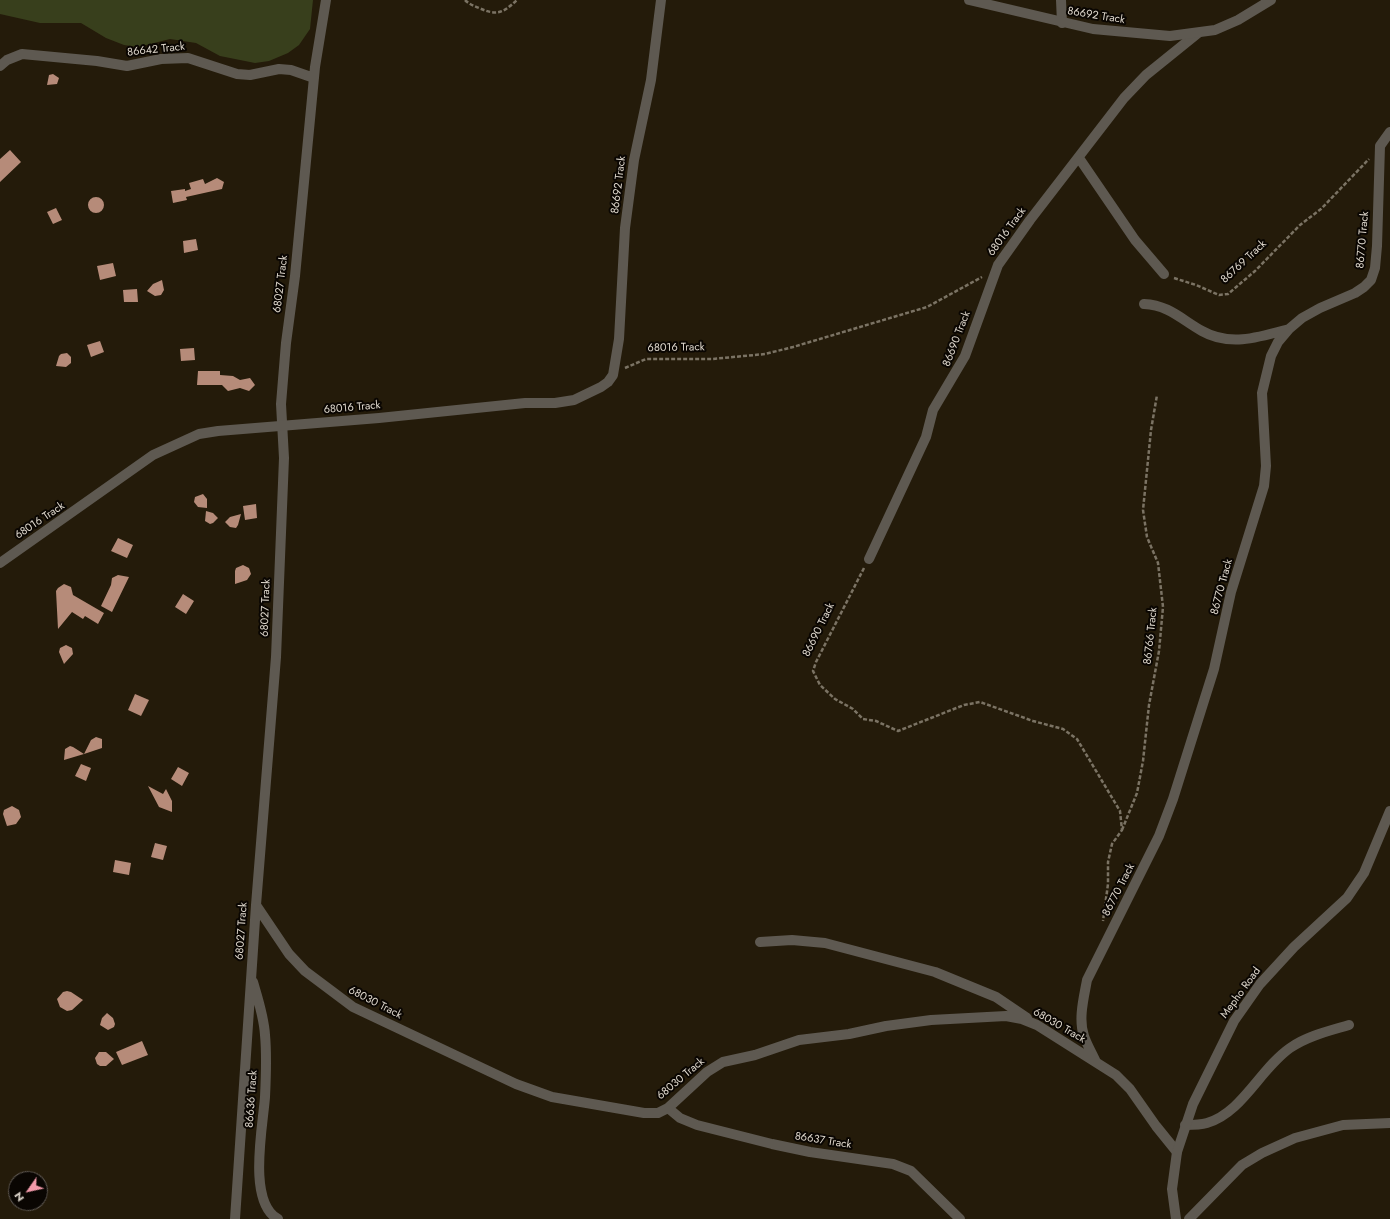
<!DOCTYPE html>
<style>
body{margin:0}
#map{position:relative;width:1390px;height:1219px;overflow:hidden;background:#241b0a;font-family:Jost,sans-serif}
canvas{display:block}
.north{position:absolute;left:8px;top:1171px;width:40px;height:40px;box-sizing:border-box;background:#0a0602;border:1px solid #605a54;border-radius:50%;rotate:236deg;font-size:11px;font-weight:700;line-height:16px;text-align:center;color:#e0d9ce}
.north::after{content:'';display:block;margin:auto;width:14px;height:18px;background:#f39aaa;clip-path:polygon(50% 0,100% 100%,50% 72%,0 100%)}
</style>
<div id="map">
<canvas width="1390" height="1219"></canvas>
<div class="north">N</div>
</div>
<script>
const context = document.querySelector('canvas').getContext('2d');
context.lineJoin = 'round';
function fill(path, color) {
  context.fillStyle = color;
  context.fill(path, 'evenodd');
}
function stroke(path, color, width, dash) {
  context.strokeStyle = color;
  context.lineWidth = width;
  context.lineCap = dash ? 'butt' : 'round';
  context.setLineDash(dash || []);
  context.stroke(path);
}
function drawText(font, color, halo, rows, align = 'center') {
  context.font = font + ' Jost,sans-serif';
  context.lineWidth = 4;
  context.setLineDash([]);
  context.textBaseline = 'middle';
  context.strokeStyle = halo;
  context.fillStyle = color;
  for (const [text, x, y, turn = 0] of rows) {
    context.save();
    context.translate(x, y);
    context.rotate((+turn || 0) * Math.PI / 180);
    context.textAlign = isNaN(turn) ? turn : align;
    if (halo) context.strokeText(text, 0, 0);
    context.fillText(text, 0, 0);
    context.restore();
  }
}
const green = new Path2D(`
 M0,0H313L310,29L299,45L288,53L269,61L255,63L220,56L196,43L170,39L138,47L124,45L106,38L81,23H40L0,14Z`);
const building = new Path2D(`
 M53,74L59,78L57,84L47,85L49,75Z
 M10,150L21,162L0,182V159Z
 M217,178L224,182L222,189L186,197L187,200L173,203L171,191L185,189V191L191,189L189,183L203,179L205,184Z
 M88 205a8 8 0 1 1 16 0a8 8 0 1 1-16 0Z
 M56,208L62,220L53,224L47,212Z
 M196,239L198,250L184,253L183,241Z
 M113,263L116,276L100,280L97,266Z
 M162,280L164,290L161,295L155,296L147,291L153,284Z
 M137,289L138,302H124L123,290Z
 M100,341L104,352L91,357L87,345Z
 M194,348L195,360L181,361L180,349Z
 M67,353L71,357V363L66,367L56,366L59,356L61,354Z
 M198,371H220V375L233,376L240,380L250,378L255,385L249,391L240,388L228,391L222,385H197Z
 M203,494L207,499V508L198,507L194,502L195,497Z
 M256,504L257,518L245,520L243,506Z
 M206,511L213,513L218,518L213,523L210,524L205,521Z
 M241,514L238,525L236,528L230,527L225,522L230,517Z
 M118,538L133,545L127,558L111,551Z
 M243,565L249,568L251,574L247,580L235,584V571L236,568Z
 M118,575L129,577L112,612L101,606L111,585L112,578Z
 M64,584L71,587L73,595L104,613L98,624L85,616L83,619L72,612L58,629L56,591L58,588Z
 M183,594L194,601L186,614L175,607Z
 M66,645L72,648L73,654L64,664L59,652L60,648Z
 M135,694L149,700L141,716L128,710Z
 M96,737L102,739V748L84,754L91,740Z
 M70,746L73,747L84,754L64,760L65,749Z
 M81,764L91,768L86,781L75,776Z
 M178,767L189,773L182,786L171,779Z
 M148,786L163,794L166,789L172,801V812L159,807Z
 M12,806L19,810L21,817L16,824L7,826L3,814L4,810Z
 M155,843L167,846L163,860L151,857Z
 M115,860L131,863L129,875L113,872Z
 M67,991L71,992L83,1000L72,1010L67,1011L60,1007L57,999L63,992Z
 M107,1013L113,1018L115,1024L114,1027L108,1030L100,1025L102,1018Z
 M142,1041L148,1055L122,1065L116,1052Z
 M99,1052H106L114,1059L106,1066H100L97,1064L95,1058Z`);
const path = new Path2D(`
 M465,0C469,4 474,6 479,8C497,16 503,13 517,0
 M1174,278L1196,285L1219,295L1228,294L1255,271L1300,225L1321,209L1369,159
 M625,368L646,359H712L765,354L793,347L927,307L982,277
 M864,568L816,662L813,671L820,685L835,699L853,709L863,719L876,721L898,731L964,705L980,702L1033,721L1063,729L1077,739L1120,811L1122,830L1112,844L1108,862V884L1103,921
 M1122,830L1137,793L1143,761L1149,705L1159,651L1163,607L1158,563L1147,537L1143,510L1151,430L1157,395`);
const minor = new Path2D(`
 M1061,0L1062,23
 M0,66L7,60L22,54L97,61L127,66L161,59L188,58L237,74L250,75L279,69L291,70L314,78
 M1079,158L1135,240L1164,274
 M1144,304C1169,305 1182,320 1202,331C1230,347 1260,337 1289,329
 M869,559L926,437L933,410L965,356L998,265L1030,220L1124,98L1146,75L1198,33
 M256,905L289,954L305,971L353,1007L516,1084L552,1097L644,1113H658L668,1108L707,1072L723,1062L755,1055L799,1040L849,1034L886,1026L931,1020L1006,1016L1022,1019L1037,1025L1116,1075L1130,1089L1156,1126L1177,1152
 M760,942L792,940L825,943L935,972L996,997L1027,1018
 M253,982C258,999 264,1017 265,1035C267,1056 266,1076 265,1097C263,1126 247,1202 278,1219
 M1096,1062C1092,1053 1087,1045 1084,1036C1078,1019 1084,997 1087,980L1159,836L1173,799L1214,669L1231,592L1264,486L1266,466L1262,393L1271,356L1278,342L1289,329L1302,318L1320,308L1355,293L1364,287L1371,280L1375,268L1377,246L1380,146L1390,132
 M668,1108L680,1118L697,1125L772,1144L810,1152L893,1164L911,1171L960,1219
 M1185,1125C1192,1125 1200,1125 1207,1123C1242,1113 1260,1069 1290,1048C1307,1036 1329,1031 1349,1025
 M235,1219L256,905L276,657L284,458L281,404L286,343L295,276L315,67L326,0
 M1189,1219L1242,1165L1262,1153L1295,1138L1343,1125L1390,1123`);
const tertiary = new Path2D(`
 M969,0L1093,29L1170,36L1215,30L1238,20L1271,0
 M0,563L153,455L199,434L218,431L379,418L525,403H555L574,400L601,387L608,382L613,375L619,339L625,228L634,160L651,80L661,0
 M1176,1219L1172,1189L1177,1152L1193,1104L1234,1021L1260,984L1294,947L1347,898L1364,873L1390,811`);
const streetNames = [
 ["86692 Track",1096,16,9],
 ["86642 Track",156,50,-6],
 ["86692 Track",619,185,-83],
 ["68016 Track",1007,232,-54],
 ["86770 Track",1363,240,-85],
 ["86769 Track",1244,262,-43],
 ["68027 Track",281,284,-83],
 ["86690 Track",957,339,-69],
 ["68016 Track",676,348,-1],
 ["68016 Track",352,408,-5],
 ["68016 Track",40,521,-34],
 ["86770 Track",1222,587,-75],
 ["68027 Track",266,608,-88],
 ["86690 Track",819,630,-64],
 ["86766 Track",1151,636,-84],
 ["86770 Track",1119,890,-63],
 ["68027 Track",242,931,-86],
 ["Mepho Road",1241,993,-54],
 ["68030 Track",375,1003,27],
 ["68030 Track",1059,1026,30],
 ["68030 Track",681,1079,-40],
 ["86636 Track",252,1099,-86],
 ["86637 Track",823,1141,9]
];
fill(green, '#383f1c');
fill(building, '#b68b79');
stroke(path, '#7b7364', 2.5, [4, 2]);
stroke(minor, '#5e5951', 10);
stroke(tertiary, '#5e5951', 10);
drawText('11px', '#e0d9ce', '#0a0602', streetNames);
</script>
